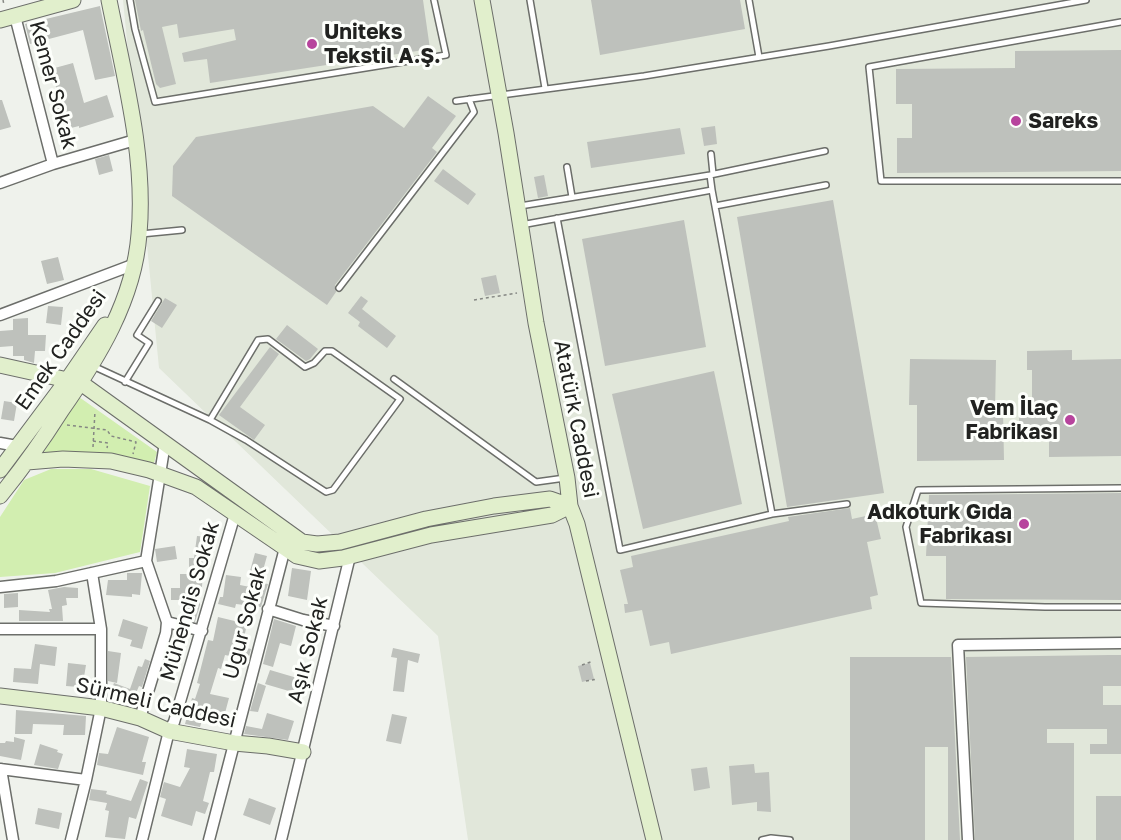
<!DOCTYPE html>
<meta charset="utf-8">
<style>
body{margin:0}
canvas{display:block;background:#eff2ec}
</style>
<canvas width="1121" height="840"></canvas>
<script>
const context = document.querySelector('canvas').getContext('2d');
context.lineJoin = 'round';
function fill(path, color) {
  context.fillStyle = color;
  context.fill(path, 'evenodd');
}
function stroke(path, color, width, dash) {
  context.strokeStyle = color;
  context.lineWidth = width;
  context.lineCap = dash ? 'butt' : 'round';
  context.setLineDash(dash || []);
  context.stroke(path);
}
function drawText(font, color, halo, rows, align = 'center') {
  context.font = font + ' "Golos Text",sans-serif';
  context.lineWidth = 6;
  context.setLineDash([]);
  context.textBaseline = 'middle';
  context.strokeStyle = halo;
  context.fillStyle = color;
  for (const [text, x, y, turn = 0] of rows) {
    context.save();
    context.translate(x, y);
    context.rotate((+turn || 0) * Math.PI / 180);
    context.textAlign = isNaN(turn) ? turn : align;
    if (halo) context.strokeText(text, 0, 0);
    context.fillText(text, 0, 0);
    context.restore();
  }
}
const built = new Path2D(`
 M123,0H1121V840H468L438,636L159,368Z`);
const green = new Path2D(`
 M79,397L157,452L154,463L92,454L42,455Z
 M51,469H91L150,486L140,552L55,573L0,577V517L24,480Z`);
const building = new Path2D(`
 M135,0H423L430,49L210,83L207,59L184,62L182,53L236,40L234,29L179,38L177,24L162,27L176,84L160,88L156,84L143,30L141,31Z
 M591,0H740L745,29L600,55Z
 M100,6L115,76L95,80L83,30L30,44L25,24Z
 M1121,50V171L897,173V138H912V104H896V69L1015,68V51Z
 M73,63L84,103L107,95L114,117L79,128V126L59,131L52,107L61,105L51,69Z
 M428,96L456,116L432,148L437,152L335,285L336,292L327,305L172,196L173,166L196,137L373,106L404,128Z
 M0,100H2L11,127L0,130Z
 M715,126L717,144L704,146L701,128Z
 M680,128L685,154L591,168L587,142Z
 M109,155L113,171L99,175L95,159Z
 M443,169L476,194L468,205L434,181Z
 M544,175L548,196L538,198L534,177Z
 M833,200L884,493L787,507L737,217Z
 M684,220L706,347L605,366L582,239Z
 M58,257L64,280L47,284L41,261Z
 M496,275L500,293L485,296L481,278Z
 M361,296L368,301L362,309L396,336L387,348L358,326L360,322L348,313Z
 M165,298L177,305L162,328L151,321Z
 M48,306L63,307L61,325L46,323Z
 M28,318V335H46L45,351H35L34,363L24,360V356H13V346L0,347V331L13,330V319Z
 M287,325L318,349L310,359L306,361L276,339Z
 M270,347L279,354L240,407L265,425L254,440L219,415Z
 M1072,350V360L1121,359V456L1049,457V437H1019V402H1032V370H1027V351Z
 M910,359L996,360L995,411H1003L1004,460L917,461V405H909Z
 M714,371L742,504L643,529L612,394Z
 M4,401L17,403L14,421L1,419Z
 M1121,493V600L946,599V556H926L929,495Z
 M850,508L852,519L875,514L881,539L867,542L878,595L870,597L872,609L671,654L669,642L650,646L642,610L625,613L624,604H628L620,570L633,567L631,556L789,521L788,517Z
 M197,536L209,537L207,569H203L202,587H200V605L195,622L182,618L187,600H171V588H180V574H189V558H194Z
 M175,546L177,559L157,562L155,549Z
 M255,553L267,556L262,574L250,571Z
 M292,568L311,571L307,600L288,596Z
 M127,573H142L140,595L132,594V597L106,595L108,580H127Z
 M226,575L241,577L240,585L255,588L256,582L268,584L261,607L236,604L235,608L218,604L220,597H223Z
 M64,587L78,588V598H66L67,605L62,606L63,621H19V610L50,612L49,609H52L48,590Z
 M18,593V607L4,608V594Z
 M218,617L247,624L242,647L251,649L248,660L225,655L221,669L218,668L210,694L229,698L225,713L206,708L200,727L185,724L192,698L195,699L200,684L197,683L208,640L213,641Z
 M123,619L148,627L142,649L130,646L132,640L118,636Z
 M274,619L296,626L291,646L280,643L273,667L263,664Z
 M35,644L57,647L55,666L40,664L38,684L13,682L14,668L31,669Z
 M393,648L420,654L418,663L408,660L404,692L393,691L397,658L391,657Z
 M108,651L121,653L117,683L108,681Z
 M1110,655H1121V686H1103V705H1121V754H1090V744H1107V729H1047V743H1074V840H975L966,657Z
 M850,657H951L960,840H948V747H925V840H850Z
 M145,659L150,661L142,687L139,686L131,705L109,696L114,683L130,689L138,666L142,667Z
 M68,663L86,665L84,677H80L79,687L66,686Z
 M590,663L594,679L582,682L578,666Z
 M270,670L304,680L299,694L265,684Z
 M258,683L266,686L258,712L250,711Z
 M16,710L86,716L85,735H63L64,725L33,724L32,734H15Z
 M267,713L294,721L288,740L244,734L246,726L262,729Z
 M392,714L407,717L401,744L386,741Z
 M117,727L149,737L142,762H146L143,775L97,765L99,753L108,754Z
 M14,737L25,740L21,760L0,756V743H5L6,741L14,742Z
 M40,744L58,750L57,752L63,754L58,769L34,765Z
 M187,749L217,754L214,772H210L203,801L209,803L205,814L196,811L192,826L161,816L166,799L160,797L164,782L180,787L190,768L184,767Z
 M754,764L755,773L769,772L771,812L757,811V802L732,805L729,766Z
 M707,767L710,788L694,791L691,769Z
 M140,779L148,782L136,819L129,817L125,839L105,837L109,811L105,810L107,803L89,800L91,789L107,791L106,794L131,801Z
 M1096,796H1121V840H1096Z
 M249,798L276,808L270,825L243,815Z
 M38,808L62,813L59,829L35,824Z`);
const path = new Path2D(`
 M3,0L4,5
 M474,300L517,293
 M67,425L107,430L111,436L136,442L133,454
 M93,441L108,443L107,448
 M93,447L95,411
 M582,665L593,661
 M586,681L597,679`);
const lane = new Path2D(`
 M130,0L135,29L155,102L446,55L434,0
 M530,0L545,88
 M749,0L759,57
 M1121,22L869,67L881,181H1121
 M456,101L644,76L829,46L1086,0
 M711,154L713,174
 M567,167L572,197
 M710,175L825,151
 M712,190L772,514
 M520,206L710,175L712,190L521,225
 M715,206L826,185
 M557,218L620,550L772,514L847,504
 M141,234L182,230
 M339,288L474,112L469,99
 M93,366L210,420L258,340L268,339L305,367L314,363L325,351H332L400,399L333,490L326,492L246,440L210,420
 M394,379L536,482L565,478
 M125,382L149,343L137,335L158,301
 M1121,488L918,490L906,527L921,603L1045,607H1121
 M762,840L771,838L790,840`);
const street = new Path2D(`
 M15,16L53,164
 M0,183L53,164L135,140
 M0,315L135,264
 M0,443L17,446
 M0,587L56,581L146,561
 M268,609L303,620L334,626
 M167,622L202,631
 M0,629H101
 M140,718L166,633L167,622L146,561L165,443
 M0,769L86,780
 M1,769L13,840
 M71,840L86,780L101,708V629L92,573
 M142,840L169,731L174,722L235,514
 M209,840L285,548
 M281,840L350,556
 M968,840L958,645L1121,643`);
const secondary = new Path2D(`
 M482,0L506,133L536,323L567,478L570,506L577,524L654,840
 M0,20L73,0
 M0,365L81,383L302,542L317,544L340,542L426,519L494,506L550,499L570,506
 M27,462L63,459L111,461L149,470L196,487L297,556L319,561L343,558L431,535L552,515L570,506
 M0,470L68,379L105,325
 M0,496C22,469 42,441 61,411C98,358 134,300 139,234C146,156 124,76 109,0
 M0,696L101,708L140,718L169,731L234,743L268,746L303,752`);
const markers = [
 [312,44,6,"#b7449d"],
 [1016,121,6,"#b7449d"],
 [1070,420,6,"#b7449d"],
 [1024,524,6,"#b7449d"]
];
const poiNames = [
 ["Uniteks",324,32],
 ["Tekstil A.Ş.",324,56],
 ["Sareks",1028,121],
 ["Vem İlaç",1058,408,"right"],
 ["Fabrikası",1058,432,"right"],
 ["Adkoturk Gıda",1012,512,"right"],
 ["Fabrikası",1012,536,"right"]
];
const streetNames = [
 ["Kemer Sokak",53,85,75],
 ["Emek Caddesi",61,350,-55],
 ["Atatürk Caddesi",576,419,79],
 ["Mühendis Sokak",190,601,-74],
 ["Uğur Sokak",245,623,-75],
 ["Aşık Sokak",308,650,-76],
 ["Sürmeli Caddesi",156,703,13]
];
fill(built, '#e1e7da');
fill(green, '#d2eeb0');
fill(building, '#bec1bc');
stroke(lane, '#6c6e6a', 8);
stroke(street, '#6c6e6a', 13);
stroke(secondary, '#6c6e6a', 17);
stroke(path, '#858783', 1.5, [3, 3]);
stroke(lane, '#fff', 5);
stroke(street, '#fff', 10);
stroke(secondary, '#e1efcc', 15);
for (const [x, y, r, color] of markers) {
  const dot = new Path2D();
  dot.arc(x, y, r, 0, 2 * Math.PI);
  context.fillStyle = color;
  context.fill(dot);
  stroke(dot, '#fdfffb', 2);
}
drawText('bold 21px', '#212220', '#fdfffb', poiNames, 'left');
drawText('21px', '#212220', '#fdfffb', streetNames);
</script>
